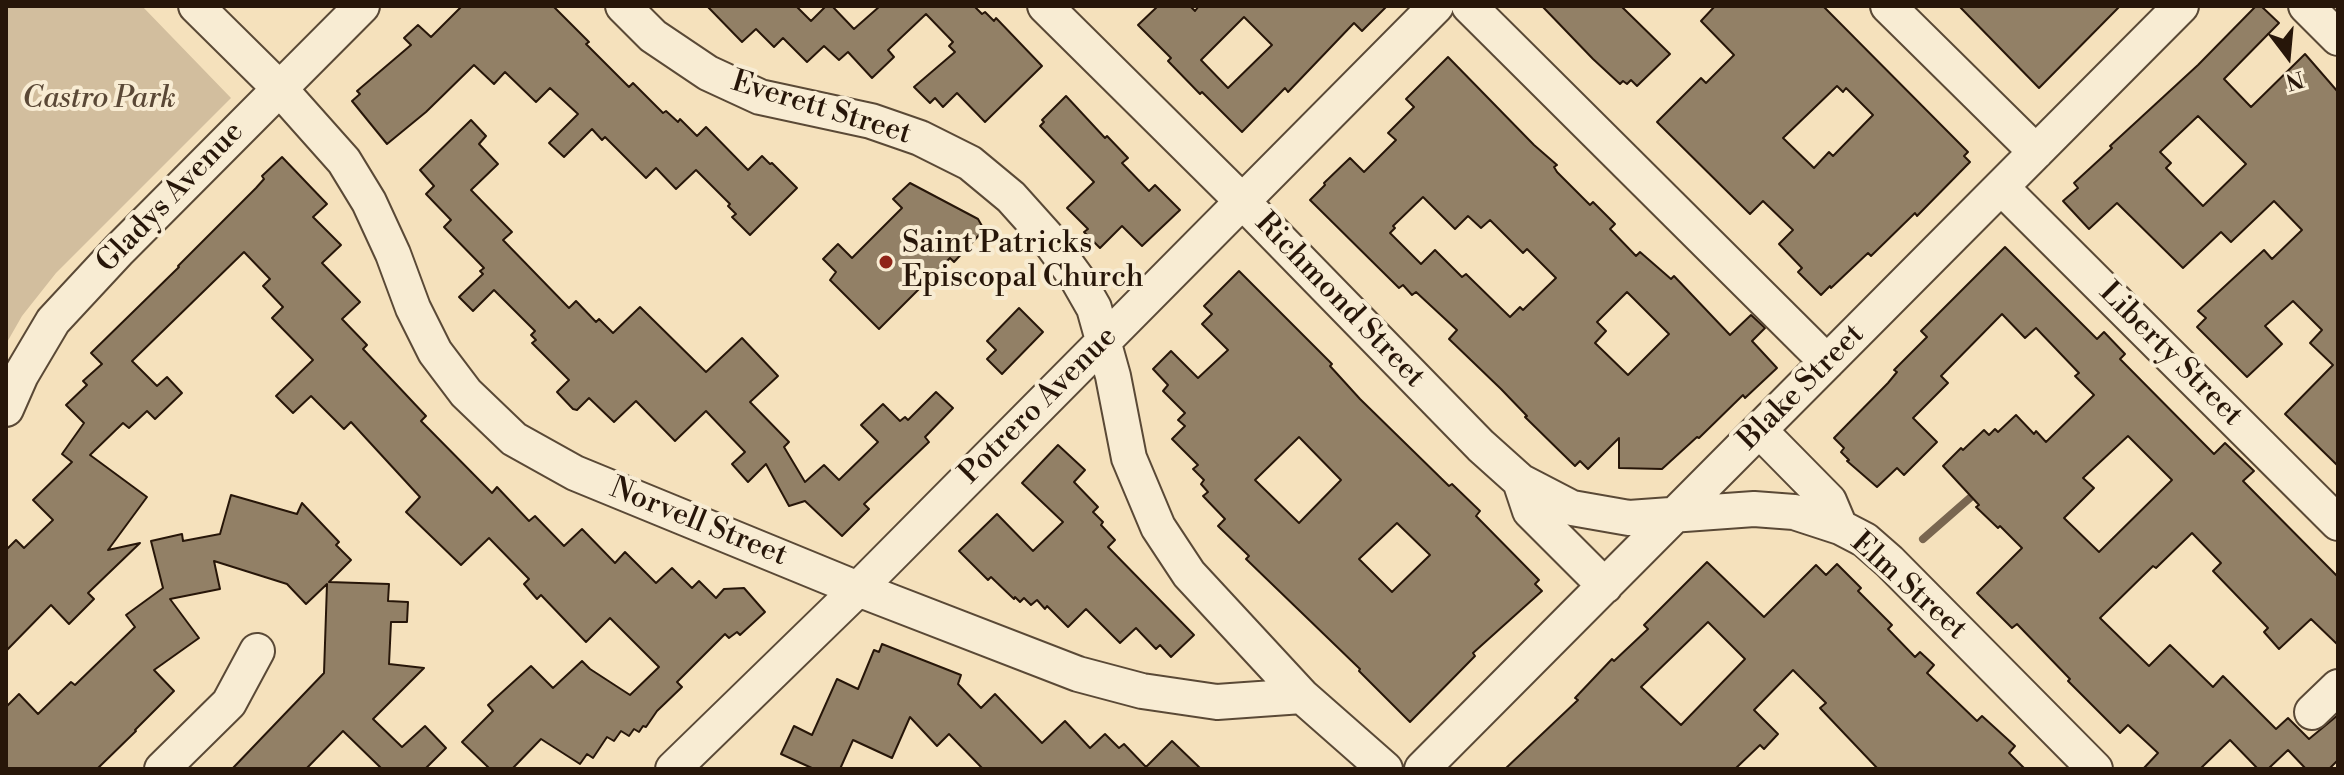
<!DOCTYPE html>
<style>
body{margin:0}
#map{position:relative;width:2344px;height:775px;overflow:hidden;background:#f5e1bc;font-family:"Libre Bodoni",serif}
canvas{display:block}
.frame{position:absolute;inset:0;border:8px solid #271609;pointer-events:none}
.north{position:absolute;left:2248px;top:16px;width:80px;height:80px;-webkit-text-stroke:6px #f8ecd3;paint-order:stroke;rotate:164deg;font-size:22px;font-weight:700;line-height:32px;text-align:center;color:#271609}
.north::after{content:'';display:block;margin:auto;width:28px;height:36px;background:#271609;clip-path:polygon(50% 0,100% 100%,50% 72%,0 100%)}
</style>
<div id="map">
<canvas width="2344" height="775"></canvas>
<div class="frame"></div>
<div class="north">N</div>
</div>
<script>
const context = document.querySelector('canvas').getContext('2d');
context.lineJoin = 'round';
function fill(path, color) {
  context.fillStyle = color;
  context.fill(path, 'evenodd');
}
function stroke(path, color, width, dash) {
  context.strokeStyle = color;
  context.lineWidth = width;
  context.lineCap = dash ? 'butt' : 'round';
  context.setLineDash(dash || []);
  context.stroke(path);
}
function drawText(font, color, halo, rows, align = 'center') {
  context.font = font + ' "Libre Bodoni",serif';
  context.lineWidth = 8;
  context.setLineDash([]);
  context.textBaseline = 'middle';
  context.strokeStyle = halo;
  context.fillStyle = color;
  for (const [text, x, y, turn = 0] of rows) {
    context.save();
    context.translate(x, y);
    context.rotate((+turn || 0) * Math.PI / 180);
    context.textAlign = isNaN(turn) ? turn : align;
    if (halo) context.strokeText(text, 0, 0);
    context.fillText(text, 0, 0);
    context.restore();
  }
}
const green = new Path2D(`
 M6,6H142L231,98L56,273L22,316L6,344Z`);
const stream = new Path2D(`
 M1923,539L1979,490`);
const building = new Path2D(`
 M462,6H553L589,42L586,44L629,87L633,83L663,113L666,111L678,122L680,119L697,136L706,127L748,170L762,156L770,164L772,163L797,188L750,235L732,217L736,214L728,206L730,204L696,170L676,189L656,168L646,178L605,137L602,140L592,129L564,157L549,143L578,114L550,88L536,102L505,72L494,84L474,65L426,112L387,144L352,101L360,94L357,91L411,45L404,38L418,25L431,37Z
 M707,6H796L811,21L826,6H832L854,29L880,6H974L982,14L985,12L994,21L996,18L1042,66L985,122L957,93L943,107L935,98L930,103L914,87L955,52L949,46L953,42L926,14L888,50L894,57L872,78L848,52L839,60L824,46L807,62L783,38L774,47L756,29L742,42Z
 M1158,6H1190L1195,11L1199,6H1387L1362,31L1354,23L1288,92L1285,88L1242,132L1202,92L1200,94L1168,61L1171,58L1138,25ZM1244,17L1272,45L1228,88L1201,60Z
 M1542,6H1621L1670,54L1637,86L1631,80L1627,84L1623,81L1620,84L1593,59Z
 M1715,6H1823L1968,152L1964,156L1970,162L1917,216L1915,213L1871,256L1868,253L1831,288L1830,286L1821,295L1798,272L1802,268L1779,244L1793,230L1763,201L1750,214L1657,122L1701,78L1706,83L1734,55L1701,21ZM1837,86L1843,92L1846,88L1873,115L1833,156L1829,152L1814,168L1783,138Z
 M1959,6H2120L2039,88Z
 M2256,6H2261L2279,23L2224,79L2251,107L2305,54L2338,92V466L2285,414L2333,365L2310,343L2322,330L2293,301L2265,326L2282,344L2247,377L2197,327L2206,318L2198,311L2264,250L2272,259L2302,230L2274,201L2231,242L2221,232L2183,268L2117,203L2089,229L2063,201L2078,188L2074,183L2112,148L2110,146L2198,65ZM2198,116L2246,164L2203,206L2166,168L2171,163L2160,152Z
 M1448,57L1534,145L1557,165L1554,167L1557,172L1590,205L1593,202L1615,224L1610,229L1636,256L1640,252L1671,279L1674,276L1730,335L1751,315L1765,328L1752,341L1777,368L1745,398L1743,395L1699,438L1697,437L1662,469L1619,468V438L1588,469L1580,461L1575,466L1525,417L1527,416L1501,389L1449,339L1457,330L1416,292L1412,295L1403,285L1399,288L1310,200L1325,185L1324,183L1350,158L1364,172L1396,140L1388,133L1414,107L1406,99ZM1423,197L1455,229L1468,216L1481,228L1490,220L1523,253L1527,249L1556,278L1523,310L1520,307L1510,317L1466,274L1462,277L1435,250L1421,264L1390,233L1395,228L1393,226ZM1627,292L1669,334L1628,375L1595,343L1606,331L1597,322Z
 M1066,96L1105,138L1107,136L1128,158L1122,163L1149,191L1155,185L1180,210L1142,246L1122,226L1100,248L1084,232L1088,229L1067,208L1094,182L1040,126L1044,122L1042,120Z
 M471,120L486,136L479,144L498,164L471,190L512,232L503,240L569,308L576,301L596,322L599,319L613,333L640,307L706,372L742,338L778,376L750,402L789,442L784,447L805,482L824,465L839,480L878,442L861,425L883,404L900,421L905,417L908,420L936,392L953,408L925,437L929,442L864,504L869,509L842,536L805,501L789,506L766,464L748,482L732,464L745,452L706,411L675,441L636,401L614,422L589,398L577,410L573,409L557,392L569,380L532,343L536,340L531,335L535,331L494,290L473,311L459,297L483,274L480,271L484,268L444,227L451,220L426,194L434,186L420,170Z
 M282,157L327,204L313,217L341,245L322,263L360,302L342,319L367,345L363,349L426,416L421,421L492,493L497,487L529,521L535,516L564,546L582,529L615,563L625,552L656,583L672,568L692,588L699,581L716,598L724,589L744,588L765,612L740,635L737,632L729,638L725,634L677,682L682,687L657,711L646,727L643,726L639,732L634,729L629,736L621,731L614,741L607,737L593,758L587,754L580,764L541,739L512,769H490L462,742L493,711L488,705L531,666L553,688L582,661L590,669L630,695L659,667L610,618L586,642L541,595L537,599L524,584L529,579L489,538L461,565L406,512L420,497L351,422L344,429L311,396L293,413L276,396L313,360L272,318L283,307L263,286L270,279L244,252L132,361L157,386L167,377L182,393L155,419L147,411L129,428L123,423L90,455L147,497L108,550L140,543L88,593L94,599L69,624L51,605L6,651V550L16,540L24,548L53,520L33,500L72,462L62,454L84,423L66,405L87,385L83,381L102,364L91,353L179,267L178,266L256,188L264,179L262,176Z
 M910,183L978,219L982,226L981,233L954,262L950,258L879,329L830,280L836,272L823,259L838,244L852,258L902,208L893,199Z
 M2005,247L2097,339L2104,332L2125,354L2120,359L2214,454L2225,443L2254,471L2243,481L2338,577V645L2311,619L2279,649L2264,632L2268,628L2213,571L2221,563L2192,533L2156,568L2153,566L2100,618L2149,666L2170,645L2213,687L2223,676L2276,729L2288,718L2309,739L2338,715V760L2329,769H2306L2288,750L2268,769H2258L2230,740L2200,769H2143L2158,753L2128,725L2120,733L2068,681L2070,679L2017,624L2012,628L1977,593L2022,548L2000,526L1998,528L1976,507L1979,505L1943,466L1961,448L1963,450L1984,430L1989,435L1995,429L1998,432L2016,415L2034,434L2036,431L2046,442L2094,395L2075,376L2079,373L2036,328L2025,338L2002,314L1941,376L1948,383L1913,418L1937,442L1904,475L1897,468L1877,487L1847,461L1849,460L1841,452L1844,448L1834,438L1888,383L1897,372L1894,370L1927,337L1921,331ZM2128,436L2172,480L2099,552L2064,518L2094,488L2083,478Z
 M1239,271L1332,364L1330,366L1360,399L1449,486L1452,484L1480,511L1476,516L1539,580L1535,584L1542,591L1473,653L1475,656L1410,722L1359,671L1360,669L1246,559L1249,556L1218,526L1225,519L1203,496L1208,492L1201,484L1204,480L1193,469L1198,465L1172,439L1185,426L1178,420L1185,413L1163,391L1168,385L1153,369L1171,351L1198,378L1228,350L1202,324L1212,314L1204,306ZM1299,437L1341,480L1299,523L1255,480ZM1397,523L1430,555L1392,592L1359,559Z
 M1019,308L1043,332L1002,374L987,359L996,350L987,341Z
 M1058,445L1085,470L1074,482L1098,507L1093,512L1103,522L1101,525L1115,540L1108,547L1194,635L1171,657L1160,645L1156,649L1136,628L1120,643L1086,609L1068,627L1047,606L1045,609L1037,600L1031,605L1024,598L1020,602L1015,597L1014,599L991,577L988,580L959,551L997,514L1033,551L1063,522L1022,483Z
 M231,495L297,514L302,503L339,542L336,545L351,560L329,582L389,584L388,601L408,602L407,622H391L389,664L424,668L373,719L402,747L425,726L446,748L425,769H380L381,768L343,731L306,769H232L324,673L327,584L306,604L287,584L214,561L220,589L170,599L199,638L154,670L174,691L135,730L136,731L97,769H6V707L19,694L38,714L71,682L75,685L135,627L126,615L163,588L151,541L182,534L183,541L220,534Z
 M1707,562L1764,617L1816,565L1826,575L1837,564L1861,588L1858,591L1892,625L1888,629L1915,657L1920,652L1934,665L1927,673L1977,721L1982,716L2015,746L2009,753L2025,769H1878L1820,708L1826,703L1793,670L1754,710L1778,734L1764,749L1760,745L1735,769H1505L1578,700L1575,698L1612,659L1614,661L1648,629L1644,625ZM1708,622L1745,659L1681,725L1641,687Z
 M882,644L961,675L958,684L981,708L995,694L1042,743L1065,721L1090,748L1105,734L1119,748L1124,744L1146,767L1172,741L1201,769H983L949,734L937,746L910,717L892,758L853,740L840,769H814L781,754L794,726L812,735L837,679L858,689L874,650L879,652Z`);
const minor = new Path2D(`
 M196,6L279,88L344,161L369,202L393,254L413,308L435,352L466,393L514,439L575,473L858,589L1078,674L1142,691L1217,702L1302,696L1385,769
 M623,6L653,36L708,73L760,97L871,121L920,138L970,163L1011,197L1046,236L1078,280L1094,308L1113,376L1129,458L1158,527L1189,574L1302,696
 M1045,6L1242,201L1481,446L1520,481L1572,508L1629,518L1754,509L1794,512L1840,527L1865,540L1889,561L2095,769
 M1469,6L1827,362
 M1888,6L2036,152
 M2306,6L2338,38
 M2001,187L2338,523
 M6,409L21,375L53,321L119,250L362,6
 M1760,431L1829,501L1840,527
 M1520,481L1530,511L1605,586
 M2312,712L2338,687
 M162,769L229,703L257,651
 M673,769L858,589L1436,6
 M1422,769L2181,6`);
const markers = [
 [886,262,8,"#8f2418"]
];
const parkNames = [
 ["Castro Park",99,100]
];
const streetNames = [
 ["Everett Street",821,109,17],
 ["Gladys Avenue",171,198,-46],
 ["Richmond Street",1339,301,46],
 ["Liberty Street",2170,355,45],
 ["Blake Street",1802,388,-45],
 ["Potrero Avenue",1039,406,-45],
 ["Norvell Street",698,523,22],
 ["Elm Street",1908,587,42]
];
const poiNames = [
 ["Saint Patricks",902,245],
 ["Episcopal Church",902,279]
];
fill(green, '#d2be9e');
stroke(stream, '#796650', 8);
fill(building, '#928066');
stroke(building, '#271609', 2);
stroke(minor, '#5a4936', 38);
stroke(minor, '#f8ecd3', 34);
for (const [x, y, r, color] of markers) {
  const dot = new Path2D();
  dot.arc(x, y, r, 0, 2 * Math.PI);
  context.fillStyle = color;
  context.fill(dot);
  stroke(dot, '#f8ecd3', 3);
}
drawText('italic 30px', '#5a4836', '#f8ecd3', parkNames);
drawText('30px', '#271609', '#f8ecd3', streetNames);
drawText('30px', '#271609', '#f8ecd3', poiNames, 'left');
</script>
